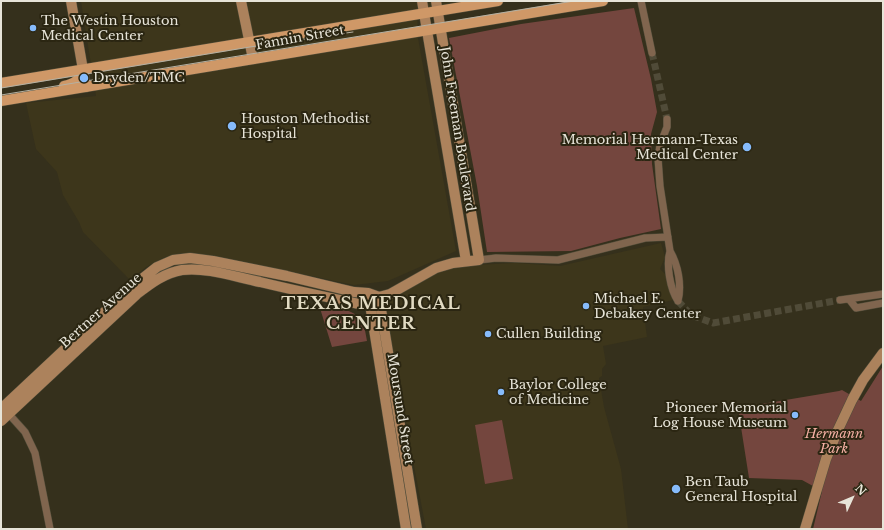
<!DOCTYPE html>
<style>
body{margin:0}
#map{position:relative;width:884px;height:530px;overflow:hidden;background:#35301c;font-family:"Libre Baskerville",serif}
canvas{display:block}
.frame{position:absolute;inset:0;border:2px solid #e7e4d8;pointer-events:none}
.north{position:absolute;left:832px;top:478px;width:40px;height:40px;-webkit-text-stroke:3px #2b2612;paint-order:stroke;rotate:46deg;font-size:11px;font-weight:700;line-height:16px;text-align:center;color:#e7e4d8}
.north::after{content:'';display:block;margin:auto;width:14px;height:18px;background:#e7e4d8;clip-path:polygon(50% 0,100% 100%,50% 72%,0 100%)}
</style>
<div id="map">
<canvas width="884" height="530"></canvas>
<div class="frame"></div>
<div class="north">N</div>
</div>
<script>
const context = document.querySelector('canvas').getContext('2d');
context.lineJoin = 'round';
function fill(path, color) {
  context.fillStyle = color;
  context.fill(path, 'evenodd');
}
function stroke(path, color, width, dash) {
  context.strokeStyle = color;
  context.lineWidth = width;
  context.lineCap = dash ? 'butt' : 'round';
  context.setLineDash(dash || []);
  context.stroke(path);
}
function drawText(font, color, halo, rows, align = 'center') {
  context.font = font + ' "Libre Baskerville",serif';
  context.lineWidth = 4;
  context.setLineDash([]);
  context.textBaseline = 'middle';
  context.strokeStyle = halo;
  context.fillStyle = color;
  for (const [text, x, y, turn = 0] of rows) {
    context.save();
    context.translate(x, y);
    context.rotate((+turn || 0) * Math.PI / 180);
    context.textAlign = isNaN(turn) ? turn : align;
    if (halo) context.strokeText(text, 0, 0);
    context.fillText(text, 0, 0);
    context.restore();
  }
}
const built = new Path2D(`
 M81,1H479L417,9L418,38L456,251L388,281L354,285L217,256L182,253L165,257L146,267L130,280L83,232L79,222L63,195L57,172L36,149L26,103L96,96Z
 M661,243L665,257L660,269L666,275L673,300L643,307L647,337L603,346L606,364L602,369V376L599,378L604,407L621,469L628,529H426L383,302L444,269L475,265L515,263L560,266Z`);
const green = new Path2D(`
 M634,8L651,79L657,112L651,134L652,164L661,229L620,238L571,251L487,252L477,186L449,38L521,24Z
 M319,305C334,308 358,308 364,325C365,330 366,336 367,341L332,347Z
 M883,366V529H813L822,491L802,480L749,478L738,408L839,391L842,390L861,401Z
 M502,420L513,479L485,484L475,425Z`);
const streetTunnel = new Path2D(`
 M652,53L667,119
 M678,301L691,315L713,323L840,300`);
const street = new Path2D(`
 M641,1L652,53
 M667,119V127L660,145L658,158L660,186L670,251C666,265 670,289 678,301
 M670,251C678,265 682,285 678,301
 M479,260L496,258L558,260L645,238L668,237
 M849,299L856,308L883,303
 M840,300L883,294
 M7,412L25,432L35,453L50,529`);
const secondary = new Path2D(`
 M71,1L86,87
 M241,1L253,59
 M422,1L466,261
 M379,297L417,529
 M369,298L406,529
 M1,409L128,290L157,267L173,260L190,258L213,261L287,276L354,292L368,293L379,297
 M1,421L137,294C150,284 164,273 182,270C208,267 235,277 260,282C293,290 326,297 359,304L369,303L379,297L390,294L436,268L453,263L479,260L436,1
 M805,529L826,459L837,432L852,400L863,380L883,353`);
const primary = new Path2D(`
 M1,83L498,1
 M64,86C74,84 80,80 83,70
 M1,101L603,1`);
const tram = new Path2D(`
 M1,88L250,47L353,32
 M1,95L574,1`);
const markers = [
 [33,28,4,"#86bbfb"],
 [84,78,5,"#86bbfb"],
 [232,126,5,"#86bbfb"],
 [747,147,5,"#86bbfb"],
 [586,306,4,"#86bbfb"],
 [488,334,4,"#86bbfb"],
 [501,392,4,"#86bbfb"],
 [795,415,4,"#86bbfb"],
 [676,489,5,"#86bbfb"]
];
const poiNames = [
 ["The Westin Houston",41,21],
 ["Medical Center",41,36],
 ["Dryden/TMC",93,78],
 ["Houston Methodist",241,119],
 ["Hospital",241,134],
 ["Memorial Hermann-Texas",738,140,"right"],
 ["Medical Center",738,155,"right"],
 ["Michael E.",594,299],
 ["Debakey Center",594,314],
 ["Cullen Building",496,334],
 ["Baylor College",509,385],
 ["of Medicine",509,400],
 ["Pioneer Memorial",787,408,"right"],
 ["Log House Museum",787,423,"right"],
 ["Ben Taub",685,482],
 ["General Hospital",685,497]
];
const streetNames = [
 ["Fannin Street",300,38,-10],
 ["John Freeman Boulevard",457,129,81],
 ["Bertner Avenue",101,311,-42],
 ["Moursund Street",400,409,81]
];
const parkNames = [
 ["Hermann",834,434],
 ["Park",834,449]
];
const districtNames = [
 ["TEXAS MEDICAL",371,304],
 ["CENTER",371,324]
];
fill(built, '#3d361b');
fill(green, '#74463e');
stroke(streetTunnel, '#504b38', 7, [7, 3.5]);
stroke(street, '#514d3a', 8);
stroke(secondary, '#514d3a', 11);
stroke(primary, '#514d3a', 11);
stroke(street, '#80654e', 7);
stroke(secondary, '#ac825c', 10);
stroke(primary, '#cf9867', 10);
stroke(tram, '#b5b1a3', 1);
for (const [x, y, r, color] of markers) {
  const dot = new Path2D();
  dot.arc(x, y, r, 0, 2 * Math.PI);
  context.fillStyle = color;
  context.fill(dot);
  stroke(dot, '#2b2612', 1.5);
}
drawText('13px', '#e7e4d8', '#2b2612', poiNames, 'left');
drawText('13px', '#e7e4d8', '#2b2612', streetNames);
drawText('italic 13px', '#f4afa3', '#2b2612', parkNames);
context.letterSpacing = '1px';
drawText('bold 17px', '#e2dbc3', '#2b2612', districtNames);
context.letterSpacing = '0px';
</script>
